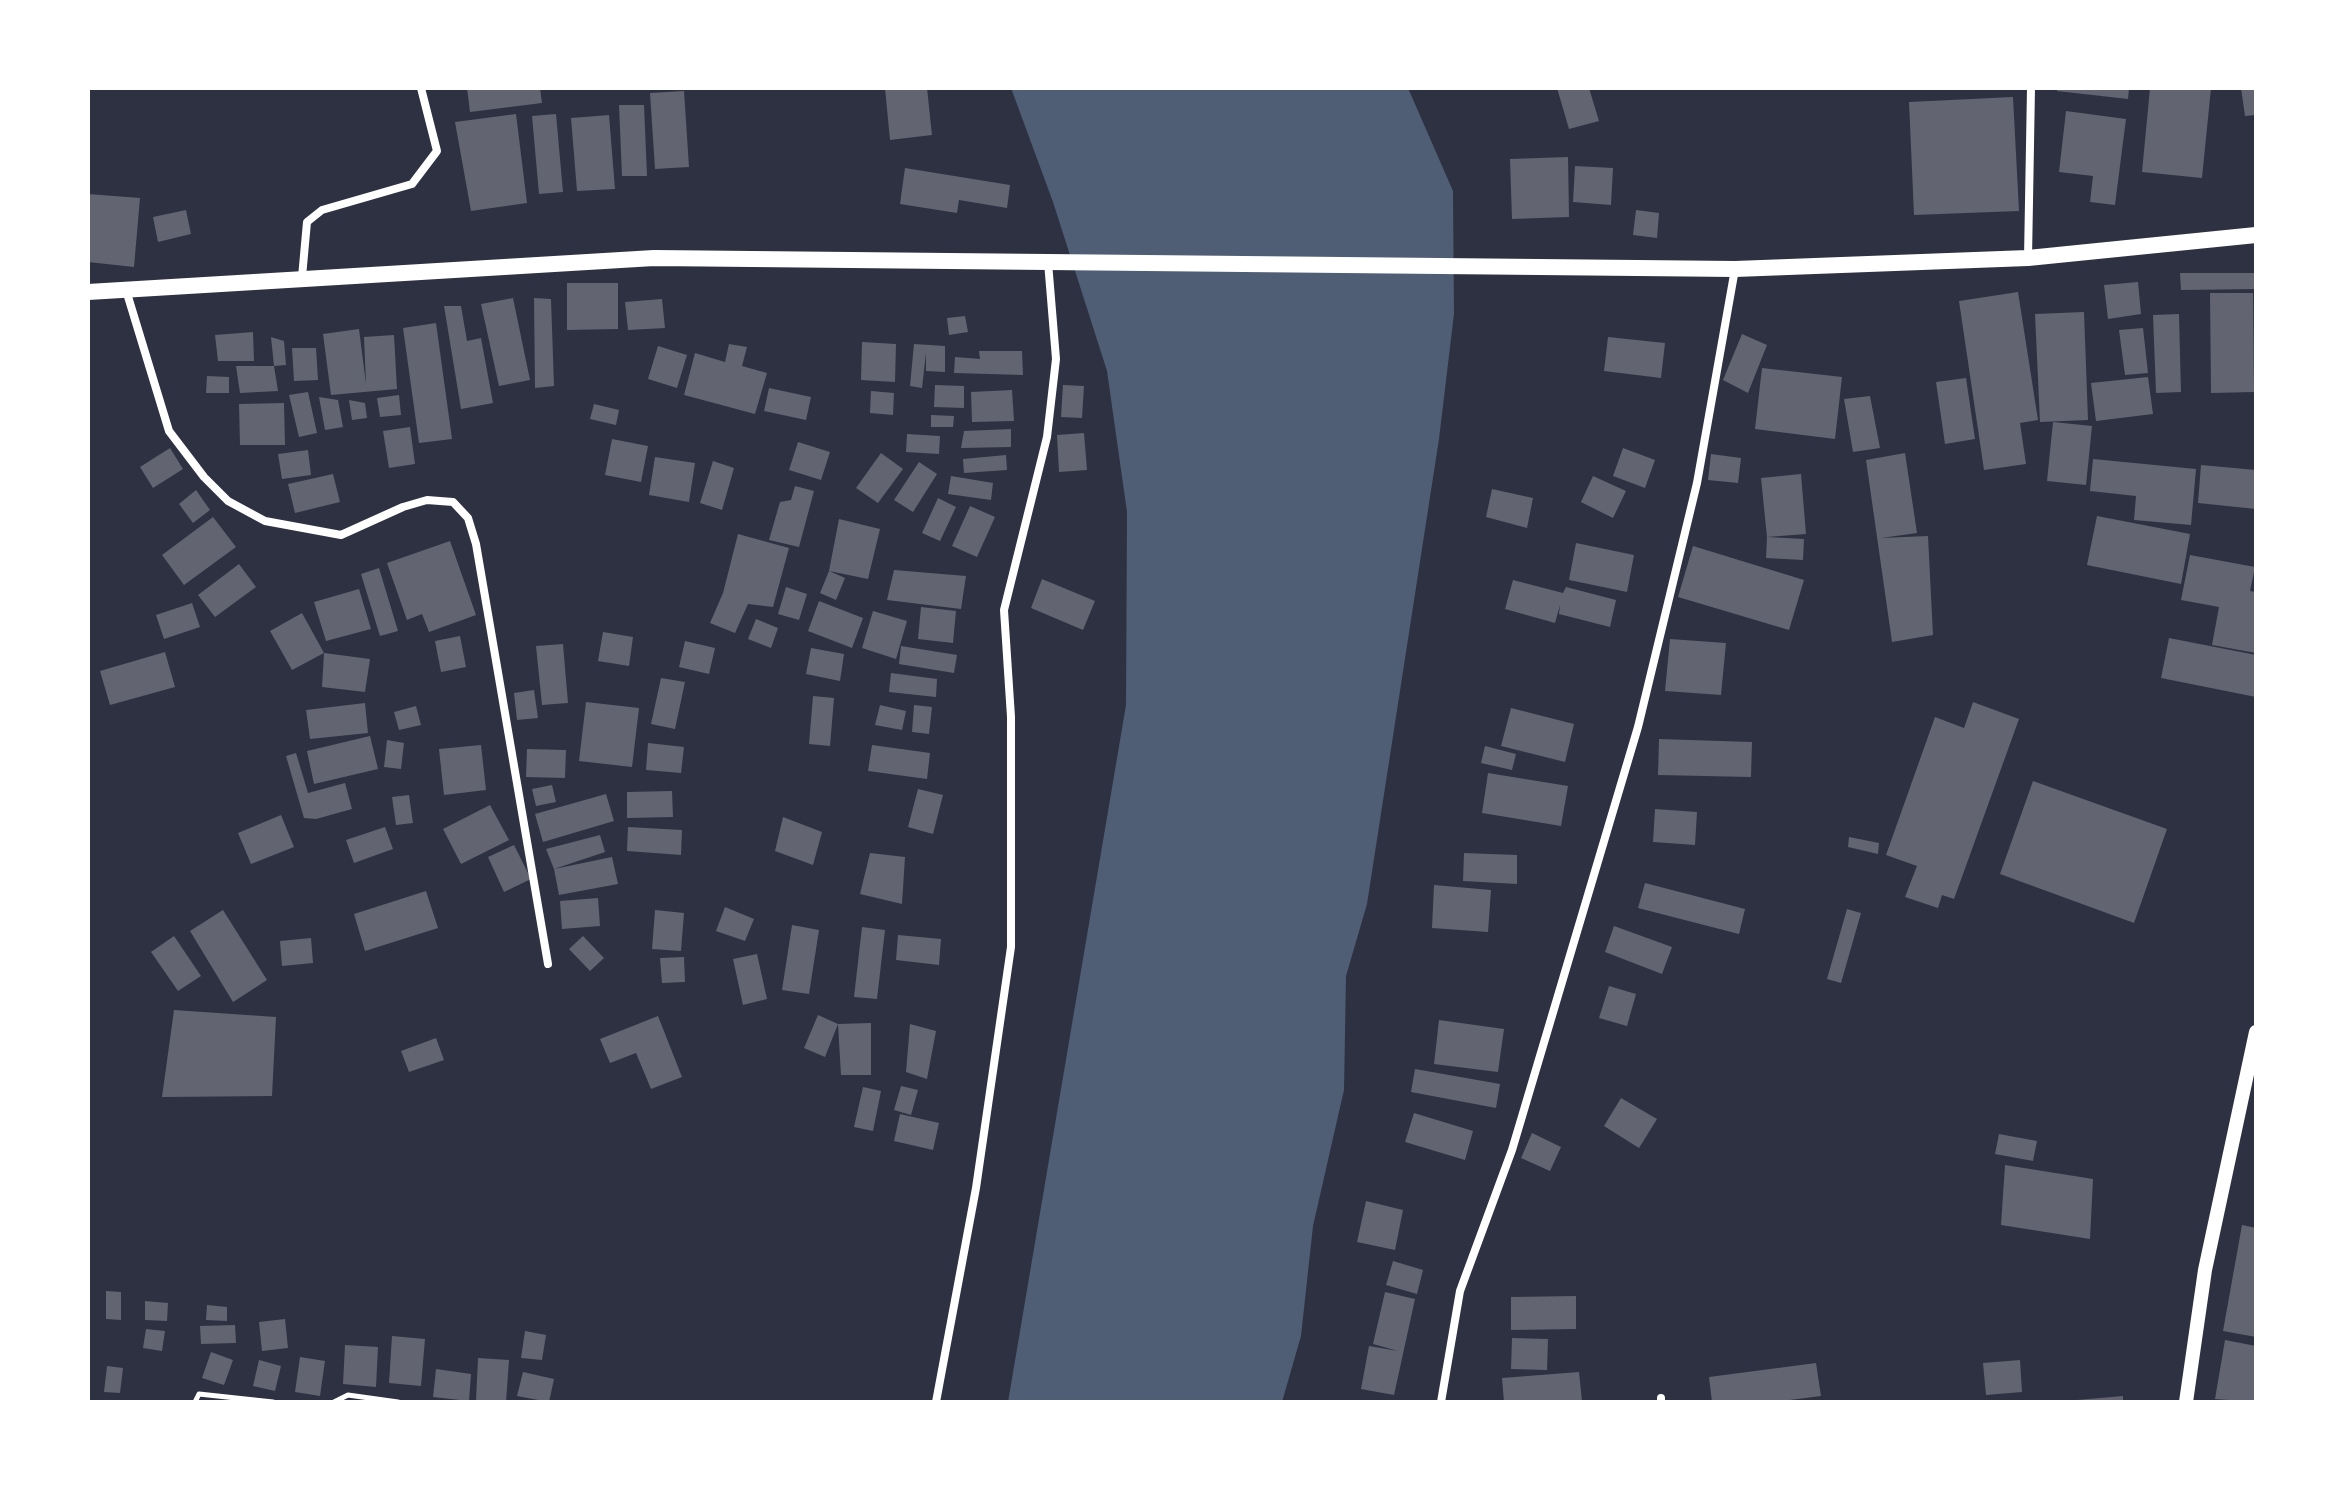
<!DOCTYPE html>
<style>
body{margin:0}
#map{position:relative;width:2344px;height:1490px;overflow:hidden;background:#2d3142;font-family:Inter,sans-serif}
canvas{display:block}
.frame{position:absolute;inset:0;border:90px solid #fff;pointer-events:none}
</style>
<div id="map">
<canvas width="2344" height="1490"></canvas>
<div class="frame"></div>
</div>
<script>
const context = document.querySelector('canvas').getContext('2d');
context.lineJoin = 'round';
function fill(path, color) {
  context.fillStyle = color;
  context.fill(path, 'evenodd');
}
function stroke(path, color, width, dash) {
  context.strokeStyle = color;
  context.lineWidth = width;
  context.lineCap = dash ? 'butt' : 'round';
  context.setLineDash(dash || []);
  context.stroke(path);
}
const water = new Path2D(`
 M1011,88H1408L1453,191L1454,314L1439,439L1367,904L1346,976L1344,1090L1313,1226L1301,1336L1282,1402H1008L1126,705L1127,512L1107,371L1053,202Z`);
const building = new Path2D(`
 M467,88H540L542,103L470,112Z
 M885,88H927L932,135L890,140Z
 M1557,88H1589L1599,121L1569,129Z
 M2058,88H2129L2128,99L2057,91Z
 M2150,88H2211L2202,178L2142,172Z
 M2241,88H2256V115L2245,116Z
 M684,91L689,167L655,169L650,93Z
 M2013,97L2019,211L1914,215L1909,102Z
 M619,105H644L647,176H622Z
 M2066,111L2126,119L2115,205L2090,202L2093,176L2059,172Z
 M516,114L527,203L471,211L455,122Z
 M556,114L563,192L539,194L532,116Z
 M609,115L615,189L577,191L571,118Z
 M1568,157L1569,217L1512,219L1510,159Z
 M1575,166L1613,168L1611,205L1573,202Z
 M905,168L1010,185L1007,208L959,200L957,213L900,204Z
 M88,194L140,198L134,267L88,262Z
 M186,210L191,234L158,242L153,217Z
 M1636,210L1659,213L1657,238L1633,235Z
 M2180,273H2256V289L2181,290Z
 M2138,282L2141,314L2108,319L2104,285Z
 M567,283H618V329L567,330Z
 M2018,292L2038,420L2020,423L2026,464L1984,470L1959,301Z
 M2210,293H2253L2254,392L2211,393Z
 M513,298L530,380L499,386L481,304Z
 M534,298L551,299L554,386L535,388Z
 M662,299L665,328L628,330L625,302Z
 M444,306H461L467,341L481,338L493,403L461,409Z
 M2084,312L2088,420L2040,422L2035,314Z
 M2179,314L2181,392L2156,393L2153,315Z
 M965,316L968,332L949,335L947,318Z
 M436,323L452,439L419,443L403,328Z
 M2143,328L2148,373L2125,375L2119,330Z
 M359,329L366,384L364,337L394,335L397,389L331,395L323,334Z
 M253,332L254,361H218L215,335Z
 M1742,334L1767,345L1748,393L1723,380Z
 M271,337L284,341L286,365L274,366Z
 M1608,337L1665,343L1661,378L1604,371Z
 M862,342L896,344L895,382L861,380Z
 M729,344L747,347L742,366L767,373L755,414L684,395L695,353L725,362Z
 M914,344L945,346V372L926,371V353L922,388L910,386Z
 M658,346L687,355L677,388L648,379Z
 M292,348H316L318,380L294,381Z
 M979,351H1022L1023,375L954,373L955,357L980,359Z
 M236,366H274L278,391L240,393Z
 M1762,368L1842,377L1835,439L1755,429Z
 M207,376L229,377V393H206Z
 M2148,377L2153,414L2096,421L2091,383Z
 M1966,378L1975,439L1945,444L1936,382Z
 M935,385L964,386V408L934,407Z
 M1063,385L1084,386L1082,418L1061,417Z
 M769,388L811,397L806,420L764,411Z
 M1012,390L1014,421L972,422L971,392Z
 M871,391L894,393L893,415L870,413Z
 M308,392L317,433L299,437L289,395Z
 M399,395L401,415L380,417L377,398Z
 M1870,396L1880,448L1853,452L1844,399Z
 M319,397L338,400L343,427L325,430Z
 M349,400L365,403L367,418L352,420Z
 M284,403L285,445H240L239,404Z
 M594,404L619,410L616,425L590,419Z
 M931,415L954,416L953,427H931Z
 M2053,422L2092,426L2086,485L2047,481Z
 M410,427L415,464L389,468L383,431Z
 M1011,429V447L961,448L964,431Z
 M1084,433L1087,470L1059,472L1057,435Z
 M907,434L940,436L939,454L906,452Z
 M612,439L648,446L641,482L605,475Z
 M798,442L830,452L821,480L789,470Z
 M170,448L183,469L153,488L140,467Z
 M1623,448L1655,460L1645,488L1613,476Z
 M308,450L311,475L282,479L278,454Z
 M881,453L903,469L878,503L856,488Z
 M1905,453L1917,533L1881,538L1928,536L1933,635L1892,642L1866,460Z
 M1711,454L1741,458L1738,483L1708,480Z
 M1006,455L1007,470L964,473L963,459Z
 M655,457L695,463L689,502L649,495Z
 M2093,459L2196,469L2191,525L2134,520L2136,496L2090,491Z
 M713,461L734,468L722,510L700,503Z
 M919,462L937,474L913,512L894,500Z
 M2201,465L2256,470V509L2198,503Z
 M333,474L340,502L295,513L288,484Z
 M1801,474L1806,534L1767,537L1761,478Z
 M951,476L993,483L991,500L948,494Z
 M1593,476L1626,491L1613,518L1581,502Z
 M795,486L814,491L799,547L769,540L780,502L791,500Z
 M1492,489L1533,498L1527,528L1486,517Z
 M196,490L210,510L193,523L179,504Z
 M938,498L956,507L940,541L922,533Z
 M970,506L995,517L977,557L952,546Z
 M2097,516L2190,534L2181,584L2087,565Z
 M213,517L236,547L184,585L162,555Z
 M839,519L880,529L868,579L829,571Z
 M738,534L789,548L773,607L748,604L735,633L710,623L723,593Z
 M1767,537L1804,539L1803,560L1766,558Z
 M450,541L476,615L429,632L422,614L407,620L387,563Z
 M1576,543L1634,555L1627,592L1569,580Z
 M1693,546L1804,580L1789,630L1678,597Z
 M2190,555L2255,567L2250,591L2256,592V653L2212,645L2219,607L2181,600Z
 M239,564L256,587L215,617L198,595Z
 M379,568L398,631L380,636L361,574Z
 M894,570L966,576L961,609L887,600Z
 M829,571L845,578L836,600L820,593Z
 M1042,579L1095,601L1083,630L1031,608Z
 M1513,580L1563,593L1566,587L1616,600L1610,627L1559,614L1560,605L1555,623L1505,609Z
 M786,587L807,594L799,620L778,614Z
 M359,589L371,629L326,641L314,602Z
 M819,601L863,618L852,648L808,631Z
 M192,603L200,627L164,639L156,615Z
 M921,607L956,611L953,643L918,639Z
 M873,611L907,621L896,659L862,648Z
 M302,613L324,653L292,670L270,631Z
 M756,619L778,628L771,648L748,639Z
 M603,632L633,637L629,666L598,661Z
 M460,636L466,667L441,672L435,641Z
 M2169,638L2256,655V697L2161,678Z
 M1670,639L1726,643L1721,695L1665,691Z
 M685,641L715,648L709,674L679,667Z
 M563,644L568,703L542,705L536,646Z
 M901,646L957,655L954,673L899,664Z
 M811,648L844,654L840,681L806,674Z
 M165,652L175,687L110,705L100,671Z
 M324,653L370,659L365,692L322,687Z
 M891,673L937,679L936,697L889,692Z
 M661,678L685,682L675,729L651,724Z
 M534,690L538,718L517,720L514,693Z
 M813,696L834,698L830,746L809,744Z
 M586,702L639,708L632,767L579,761Z
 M1973,702L2019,719L1954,899L1942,895L1938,908L1905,897L1917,866L1886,855L1935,717L1964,728Z
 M365,703L368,733L310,739L306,710Z
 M880,705L906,711L902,730L875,725Z
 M914,705L932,707L929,734L912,732Z
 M416,706L421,725L399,730L394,712Z
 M1511,708L1574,724L1565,762L1501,746Z
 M370,736L378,769L314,784L307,751Z
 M1659,739L1752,742L1751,777L1658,775Z
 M387,740L404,743L401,769L384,767Z
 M648,743L684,747L681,773L646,770Z
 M481,745L486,790L444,795L439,749Z
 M872,745L930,753L927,779L868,771Z
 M1485,746L1516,754L1512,770L1481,763Z
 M527,749L566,750L565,778L526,777Z
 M296,753L308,793L345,783L352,809L316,819L304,818L286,756Z
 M1488,773L1568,786L1561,826L1482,813Z
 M2033,781L2167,829L2134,923L2000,874Z
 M552,785L556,802L536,806L532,789Z
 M918,789L943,795L933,834L908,827Z
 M672,791L673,817L627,818V792Z
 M606,794L614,821L543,842L535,814Z
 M409,795L413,823L396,825L392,797Z
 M490,805L509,840L461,864L443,829Z
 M1655,809L1697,812L1695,845L1653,842Z
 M281,815L294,847L251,864L238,833Z
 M783,817L822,832L813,865L775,851Z
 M385,827L393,849L354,863L346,840Z
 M628,827L682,830L681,855L627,851Z
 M600,835L605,852L554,869L546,849Z
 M1849,837L1879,843L1878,854L1848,847Z
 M514,845L531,879L504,892L488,857Z
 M870,853L905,857L902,904L860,894Z
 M1464,853L1517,855V884L1463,881Z
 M612,857L618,884L559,895L554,869Z
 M1645,883L1745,909L1739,934L1638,908Z
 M1434,885L1491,890L1488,932L1432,928Z
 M426,891L438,928L365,951L354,914Z
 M598,898L600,926L562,929L560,901Z
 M725,907L754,919L745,941L716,931Z
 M1847,909L1861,913L1841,983L1827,979Z
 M223,910L267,980L233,1002L190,931Z
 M655,910L684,913L681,951L652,949Z
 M792,925L819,930L809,994L782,990Z
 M1614,926L1672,947L1662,974L1605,952Z
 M862,927L885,930L877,999L854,997Z
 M898,935L941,939L939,965L896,960Z
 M174,936L201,976L178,991L151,952Z
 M583,936L604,958L590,971L569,949Z
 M311,938L313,963L282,966L280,941Z
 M757,954L767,999L743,1005L733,959Z
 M684,957L685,982L662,983L660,958Z
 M1609,986L1636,994L1627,1026L1599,1018Z
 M174,1010L276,1017L272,1096L162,1097Z
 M818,1015L838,1024L825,1057L804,1048Z
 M658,1016L682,1077L651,1089L636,1053L610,1063L600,1039Z
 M1439,1020L1504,1029L1498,1072L1434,1064Z
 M871,1023V1075H841L838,1024Z
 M910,1024L936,1031L927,1079L906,1072Z
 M436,1038L444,1060L409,1072L401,1051Z
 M1415,1069L1500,1084L1496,1108L1411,1092Z
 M901,1086L918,1090L911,1115L894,1110Z
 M863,1087L881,1091L873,1131L854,1127Z
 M1621,1098L1657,1119L1639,1148L1604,1126Z
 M1414,1113L1473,1131L1465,1160L1405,1142Z
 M900,1114L939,1123L933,1150L894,1141Z
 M1532,1133L1561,1147L1550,1171L1521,1158Z
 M1999,1134L2037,1141L2033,1161L1995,1154Z
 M2005,1165L2093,1179L2090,1239L2001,1225Z
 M1366,1201L1403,1210L1395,1250L1357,1242Z
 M2242,1225L2256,1228V1337L2223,1331Z
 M1393,1261L1423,1270L1417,1294L1386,1285Z
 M106,1291L121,1292V1320L106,1319Z
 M1385,1292L1415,1299L1394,1395L1361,1389L1369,1346L1398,1351L1373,1344Z
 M1576,1296V1329L1511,1330V1297Z
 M145,1301L168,1303L167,1321L145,1320Z
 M207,1305L227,1307V1321L206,1320Z
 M285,1319L288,1348L262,1351L259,1322Z
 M235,1325L236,1343L201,1344L200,1326Z
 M146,1329L165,1331L162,1351L143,1348Z
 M525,1331L546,1335L542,1360L521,1358Z
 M392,1336L425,1339L421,1386L389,1383Z
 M1512,1338L1548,1339L1547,1370L1511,1369Z
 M2225,1340L2256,1346V1402L2215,1399Z
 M345,1345L378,1347L376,1387L343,1384Z
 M211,1352L233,1360L224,1385L202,1378Z
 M300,1357L325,1361L320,1396L295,1392Z
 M478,1358L509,1360L506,1402L476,1400Z
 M259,1360L281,1366L275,1391L253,1386Z
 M2020,1360L2022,1392L1986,1395L1983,1363Z
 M1816,1363L1821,1396L1774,1402H1712L1709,1377Z
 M107,1366L123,1368L120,1393L104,1392Z
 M436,1369L471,1374L469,1401L433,1397Z
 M523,1372L554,1379L549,1402L517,1396Z
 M1579,1372L1582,1401L1504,1402L1502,1378Z
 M2123,1396V1402H2077V1400Z`);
const path = new Path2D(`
 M195,1402L199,1394L273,1402
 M334,1402L348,1395L398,1402`);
const minor = new Path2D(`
 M2028,258L2031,88
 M302,277L307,222L322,210L412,184L437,151L421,88
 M126,290L169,431L204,477L228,501L265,521L341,535L403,507L427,500L453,502L468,518L476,544L548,964
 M1661,1398V1402
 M936,1402L976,1188L1011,947V717L1004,610L1047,437L1056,359L1048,262
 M1441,1402L1460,1291L1512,1150L1638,727L1697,483L1735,269`);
const tertiary = new Path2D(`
 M2186,1402L2205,1270L2256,1032`);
const secondary = new Path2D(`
 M88,292L654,258L1735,269L2028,258L2256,235`);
fill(water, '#4f5d75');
fill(building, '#626471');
stroke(path, '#fff', 5);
stroke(minor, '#fff', 8);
stroke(tertiary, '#fff', 14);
stroke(secondary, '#fff', 16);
</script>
